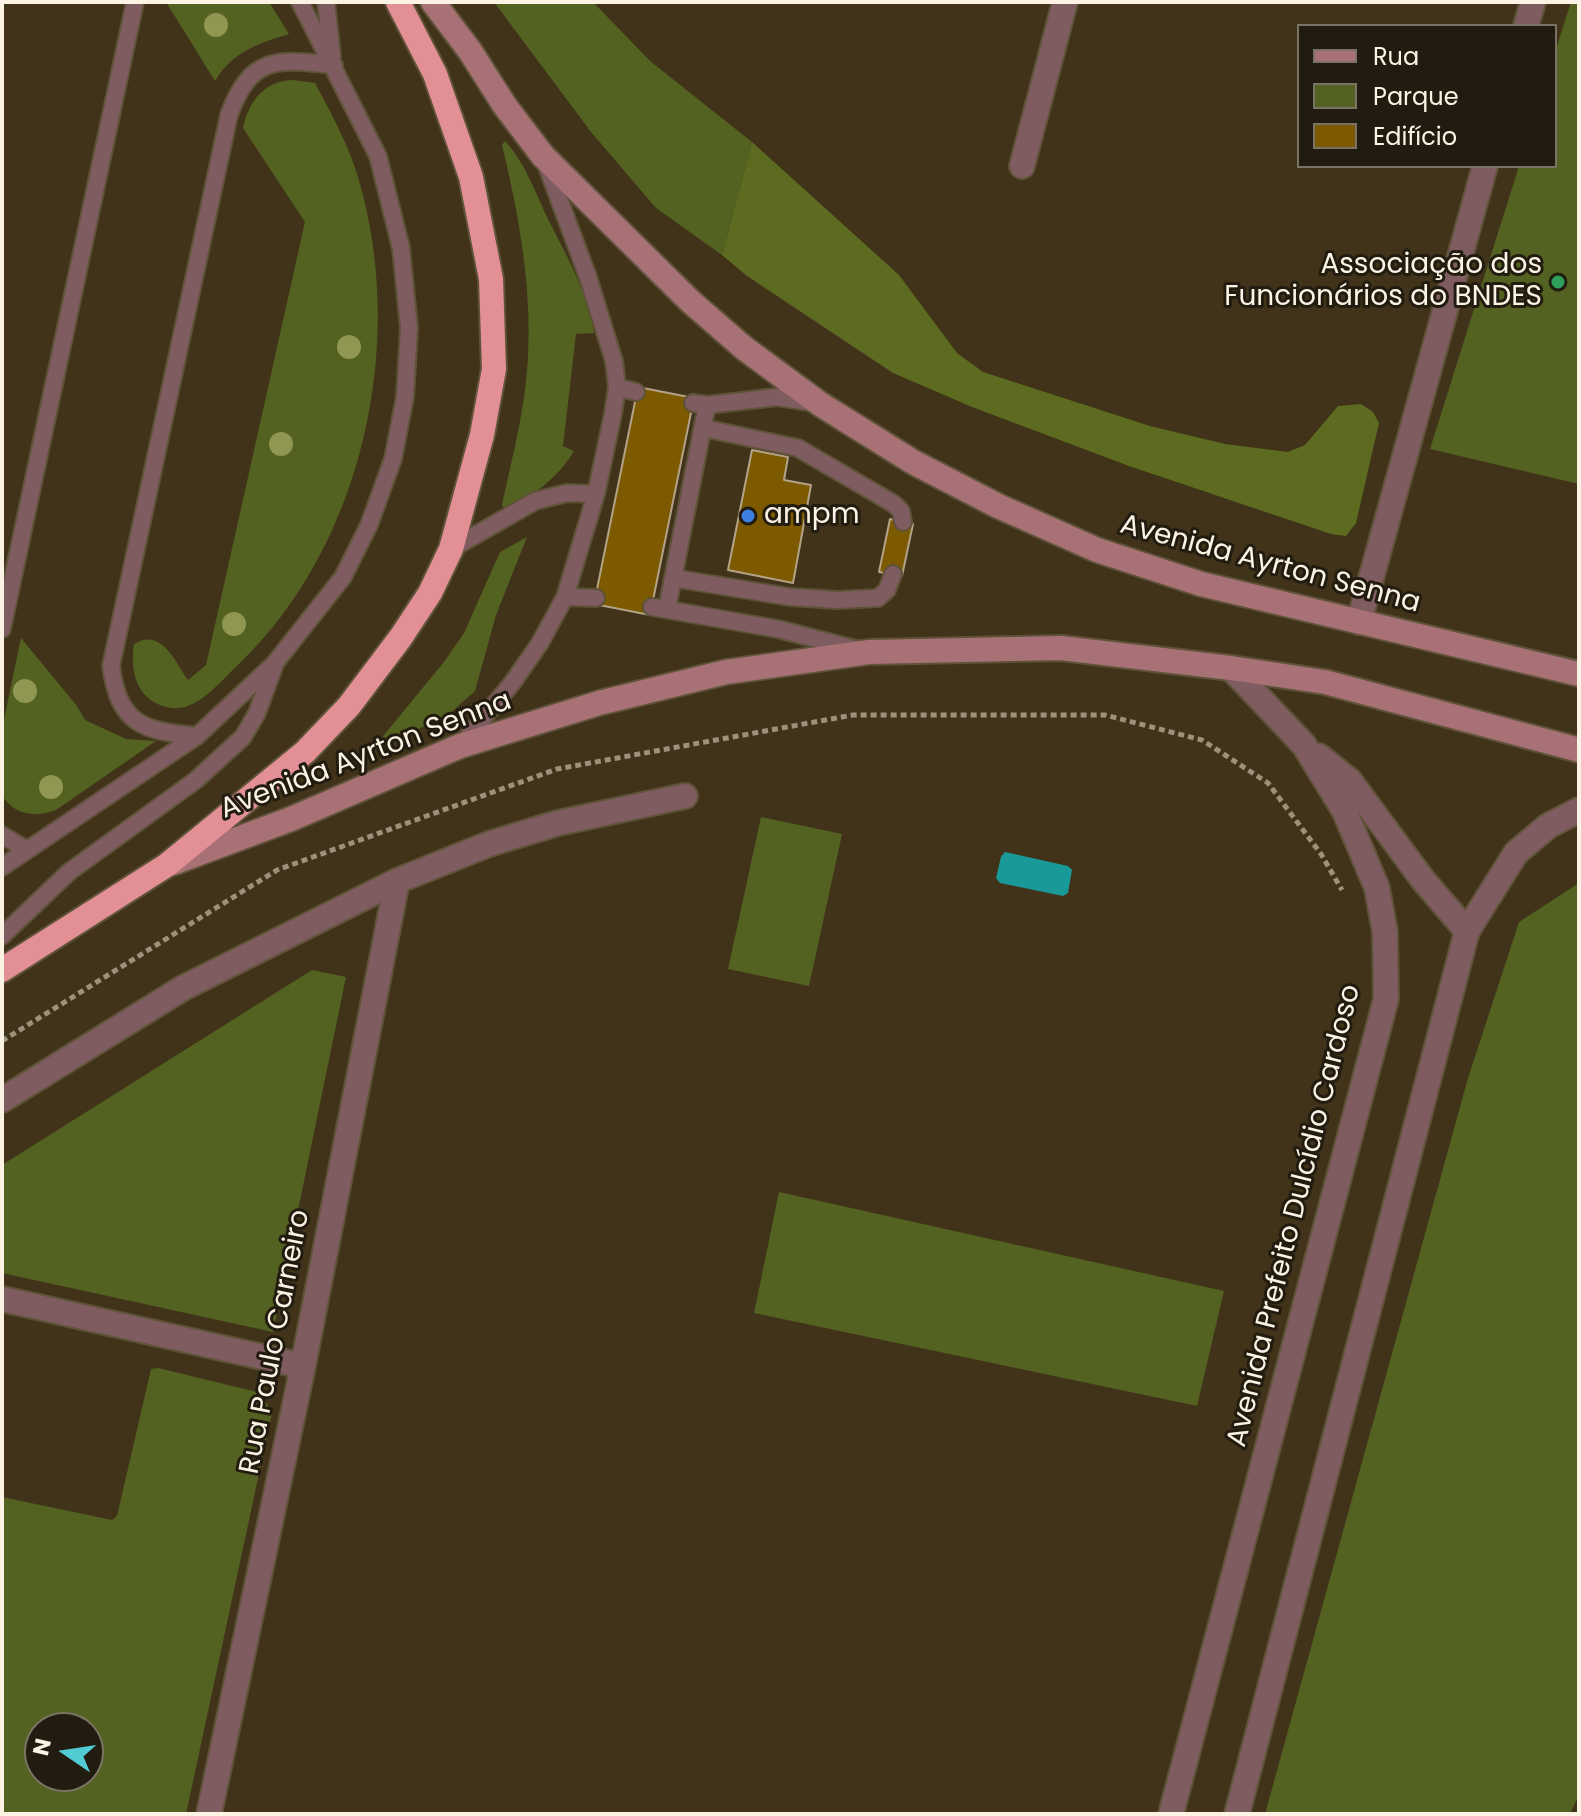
<!DOCTYPE html>
<meta charset="utf-8">
<style>
body{margin:0}
#map{position:relative;width:1581px;height:1816px;overflow:hidden;background:#403319;font-family:Poppins,sans-serif}
canvas{display:block}
.frame{position:absolute;inset:0;border:4px solid #fcf3e4;pointer-events:none}
.legend{position:absolute;left:1297px;top:24px;width:260px;height:144px;box-sizing:border-box;background:#221c10;border:2px solid #797265;margin:0;padding:10px 14px;list-style:none;font-size:24px;color:#fcf3e4}
.legend li{display:flex;align-items:center;gap:16px;height:40px}
.legend b{width:40px;border:2px solid #797265}
.north{position:absolute;left:24px;top:1712px;width:80px;height:80px;box-sizing:border-box;background:#221c10;border:2px solid #797265;border-radius:50%;rotate:283deg;font-size:22px;font-weight:700;line-height:32px;text-align:center;color:#fcf3e4}
.north::after{content:'';display:block;margin:auto;width:28px;height:36px;background:#51ccd2;clip-path:polygon(50% 0,100% 100%,50% 72%,0 100%)}
</style>
<div id="map">
<canvas width="1581" height="1816"></canvas>
<div class="frame"></div>
<ul class="legend">
<li><b style="height:10px;background:#a77175"></b>Rua</li>
<li><b style="height:22px;background:#546221"></b>Parque</li>
<li><b style="height:22px;background:#7d5a00"></b>Edifício</li>
</ul>
<div class="north">N</div>
</div>
<script>
const context = document.querySelector('canvas').getContext('2d');
context.lineJoin = 'round';
function fill(path, color) {
  context.fillStyle = color;
  context.fill(path, 'evenodd');
}
function stroke(path, color, width, dash) {
  context.strokeStyle = color;
  context.lineWidth = width;
  context.lineCap = dash ? 'butt' : 'round';
  context.setLineDash(dash || []);
  context.stroke(path);
}
function drawText(font, color, halo, rows, align = 'center') {
  context.font = font + ' Poppins,sans-serif';
  context.lineWidth = 6;
  context.setLineDash([]);
  context.textBaseline = 'middle';
  context.strokeStyle = halo;
  context.fillStyle = color;
  for (const [text, x, y, turn = 0] of rows) {
    context.save();
    context.translate(x, y);
    context.rotate((+turn || 0) * Math.PI / 180);
    context.textAlign = isNaN(turn) ? turn : align;
    if (halo) context.strokeText(text, 0, 0);
    context.fillText(text, 0, 0);
    context.restore();
  }
}
const green = new Path2D(`
 M166,2H269L289,34C259,43 232,52 215,81Z
 M494,2H593L650,61L752,142L722,255L656,208L591,132Z
 M1571,2H1579V484L1430,449L1519,166H1555V52Z
 M292,80L315,83C331,113 348,144 358,177C407,341 364,543 240,663C220,681 196,715 166,707C136,699 130,671 134,644C161,627 175,661 188,680L206,665L305,222L243,128C249,101 263,82 292,80Z
 M505,141C524,161 535,191 547,217C566,255 587,290 594,333L576,334L563,446L574,451C560,475 531,500 504,508L502,505C510,467 520,429 525,390C536,309 521,223 502,145Z
 M527,537L496,615L475,691L448,715L370,752L444,662L464,633L500,552Z
 M21,638L77,706L85,720L126,739L156,741L56,810C36,818 13,815 2,795V729Z
 M761,817L842,834L809,986L728,969Z
 M1579,883V1795L1570,1814H1265L1468,1078L1519,922Z
 M312,970L346,977L273,1332L2,1273V1165Z
 M779,1192L1224,1291L1197,1406L754,1313Z
 M158,1368L261,1393L272,1413L186,1814H2V1497L112,1520L117,1516L151,1369ZM40,1728H88V1776H40Z`);
const forest = new Path2D(`
 M752,142L899,275L957,353L983,372L1150,426L1225,444L1288,452L1305,445L1338,406L1361,404L1373,412L1379,423L1356,523L1346,536L1331,534L1129,466L972,407L893,373L747,276L722,255Z`);
const water = new Path2D(`
 M1005,852L1068,866L1072,870L1068,893L1063,896L1000,883L996,878L1001,857Z`);
const building = new Path2D(`
 M638,387L694,398L650,615L594,604Z
 M752,450L788,457L784,480L811,485L793,583L728,570Z
 M890,519L913,524L902,576L879,572Z`);
const path = new Path2D(`
 M2,1041L277,870L557,769L853,715H1105L1202,740L1268,783L1321,854L1342,890`);
const lane = new Path2D(`
 M326,2L332,56
 M617,387L636,392
 M693,403L707,405L777,397L814,403
 M703,428L798,448L894,504L901,511L903,522
 M451,549L535,501L567,493L596,494
 M673,578L790,597L838,600L878,598L887,590L893,574
 M565,597L596,598
 M652,607L778,629L859,650
 M667,609L707,405
 M2,629L135,2
 M197,736C142,731 119,724 111,666L229,115C251,55 277,59 334,65
 M461,745L513,682L540,643L565,597L596,494L613,414L617,387L614,361L588,277L546,164
 M2,835L27,850
 M2,867L197,736L275,663L343,577L369,525L393,459L405,397L409,328L401,248L378,156L300,2
 M2,936L69,872L196,780L243,737L257,713L275,664`);
const street = new Path2D(`
 M1526,26L1533,2
 M1022,166L1065,2
 M1359,622L1485,166
 M1319,756L1350,781L1423,880L1467,931
 M2,1100L183,988L397,881L489,844L558,823L685,796
 M2,1299L303,1366
 M209,1814L303,1366L397,881
 M1171,1814L1386,999L1385,932L1377,888L1345,812L1304,745L1231,668
 M1237,1814L1467,931L1516,853L1548,826L1579,810`);
const secondary = new Path2D(`
 M433,2L470,51L505,106L543,156L690,301L744,348L820,404L913,462L998,506L1097,550L1201,584L1579,674
 M173,863L291,819L460,746L599,703L726,672L869,652L1061,648L1231,668L1325,682L1579,750`);
const highway = new Path2D(`
 M2,970L167,865L305,752L349,706L401,637L430,593L451,549L482,435L494,369L491,279L471,177L435,74L398,2`);
const trees = [
 [216,25],
 [349,347],
 [281,444],
 [234,624],
 [25,691],
 [51,787]
];
const markers = [
 [1558,282,8,"#2e9e5b"],
 [748,516,8,"#3f7fe0"]
];
const poiNames = [
 ["Associação dos",1542,266],
 ["Funcionários do BNDES",1542,298],
 ["ampm",764,516,"left"]
];
const streetNames = [
 ["Avenida Ayrton Senna",1270,565,15],
 ["Avenida Ayrton Senna",366,756,-21],
 ["Avenida Prefeito Dulcídio Cardoso",1295,1216,-76],
 ["Rua Paulo Carneiro",276,1342,-79]
];
fill(green, '#546221');
fill(forest, '#5c6b1f');
fill(water, '#1a9999');
fill(building, '#7d5a00');
stroke(building, '#b3a386', 2);
stroke(lane, '#5e5239', 20);
stroke(street, '#5e5239', 28);
stroke(secondary, '#5e5239', 28);
stroke(highway, '#5e5239', 28);
stroke(path, '#9c917d', 5, [6, 4]);
stroke(lane, '#7f5c5f', 16);
stroke(street, '#7f5c5f', 24);
stroke(secondary, '#a77175', 24);
stroke(highway, '#e28f96', 24);
context.fillStyle = '#909753';
for (const [x, y] of trees) {
  context.beginPath();
  context.arc(x, y, 12, 0, 2 * Math.PI);
  context.fill();
}
for (const [x, y, r, color] of markers) {
  const dot = new Path2D();
  dot.arc(x, y, r, 0, 2 * Math.PI);
  context.fillStyle = color;
  context.fill(dot);
  stroke(dot, '#221c10', 3);
}
drawText('28px', '#fcf3e4', '#221c10', poiNames, 'right');
drawText('28px', '#fcf3e4', '#221c10', streetNames);
</script>
